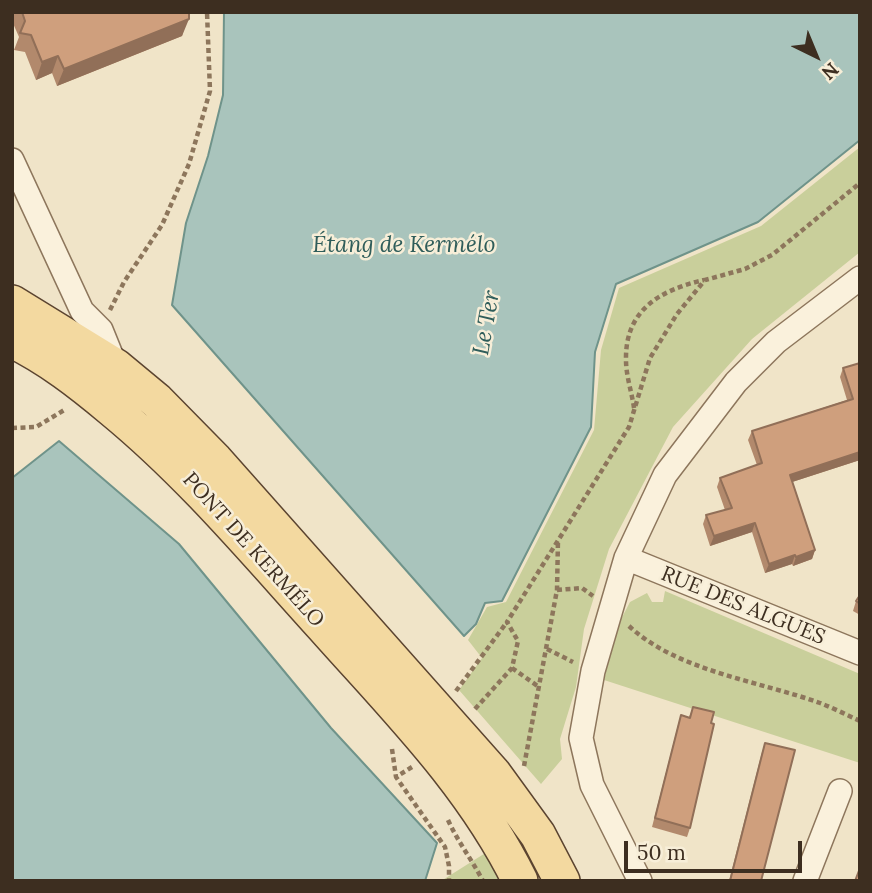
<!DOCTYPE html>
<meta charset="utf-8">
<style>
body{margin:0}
#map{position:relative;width:872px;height:893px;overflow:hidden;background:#f0e4c8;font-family:Lora,serif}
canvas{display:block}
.frame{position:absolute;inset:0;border:14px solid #3d2e20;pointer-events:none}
.north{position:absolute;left:781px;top:21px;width:70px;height:70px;-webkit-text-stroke:5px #f7eed8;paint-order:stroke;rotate:137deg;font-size:19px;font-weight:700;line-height:28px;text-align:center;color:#3d2e20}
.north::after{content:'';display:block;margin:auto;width:24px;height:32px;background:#3d2e20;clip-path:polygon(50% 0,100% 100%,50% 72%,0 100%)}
.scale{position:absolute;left:624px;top:841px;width:178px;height:32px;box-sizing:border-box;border:4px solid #3d2e20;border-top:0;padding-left:9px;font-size:21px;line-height:24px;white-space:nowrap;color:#3d2e20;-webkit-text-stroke:5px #f7eed8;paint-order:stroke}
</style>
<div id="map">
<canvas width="872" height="893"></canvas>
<div class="frame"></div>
<div class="north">N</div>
<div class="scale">50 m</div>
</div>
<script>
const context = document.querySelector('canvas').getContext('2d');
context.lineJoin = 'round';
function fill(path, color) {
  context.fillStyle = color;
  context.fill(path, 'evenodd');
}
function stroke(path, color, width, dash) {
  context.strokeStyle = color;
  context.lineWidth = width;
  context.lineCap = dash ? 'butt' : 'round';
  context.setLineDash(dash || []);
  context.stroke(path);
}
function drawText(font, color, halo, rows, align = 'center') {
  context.font = font + ' Lora,serif';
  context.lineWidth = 5;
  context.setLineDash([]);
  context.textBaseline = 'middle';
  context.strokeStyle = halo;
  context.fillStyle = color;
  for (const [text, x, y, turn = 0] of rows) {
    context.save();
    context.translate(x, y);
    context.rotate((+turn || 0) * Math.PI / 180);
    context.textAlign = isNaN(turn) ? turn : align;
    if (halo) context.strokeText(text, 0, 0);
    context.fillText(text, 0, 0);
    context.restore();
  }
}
const green = new Path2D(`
 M860,147V252L752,339L673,427L609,549L584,629L576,687L560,739L562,759L541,784L459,690L482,658L468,640L487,607L506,602L594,430L601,350L619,288L761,226Z
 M665,591L860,674V763L604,680L617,627L630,602L647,593L652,602H663Z
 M487,852L503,881H441Z`);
const water = new Path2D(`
 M224,12H860V140L758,222L616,284L595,352L591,427L502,601L485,603L476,624L464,636L172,305L186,223L208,156L223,95Z
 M59,441L179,544L331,728L437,843L425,881H12V478Z`);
const path = new Path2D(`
 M110,310L124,282L162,225L189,164L210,91L207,12
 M634,408C632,393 626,376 626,360C625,310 660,290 704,280
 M12,428L36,427L66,409
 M557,590L582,588L593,596
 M629,626C677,671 759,681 820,703C833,708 847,715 860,721
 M547,649L573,662
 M512,668L539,687
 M456,691L507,622
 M475,709L512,668L518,641L507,622L629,427L650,358L677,314L705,280L745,269L772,255L860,183
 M392,749L396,777
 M524,766L557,590L558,540
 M412,767L396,777L445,847L449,866V881
 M448,820C458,842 472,860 483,881`);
const street = new Path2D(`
 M12,160L82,311L101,330L116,367
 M626,558L860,653
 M640,881L592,785L581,738L593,671L626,558L665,475L736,382L776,342L860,278
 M805,881L840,791`);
const primary = new Path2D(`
 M12,303L116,367L157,401L215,460L493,773L538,835L562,881
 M12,340C49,358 81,383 112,409C191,474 255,551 323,626C394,706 472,783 520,881`);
const wall = new Path2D(`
 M12,12H189L182,36L57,86L52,73L36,80L25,52L14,50L19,37L12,21Z
 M860,363V460L792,482L815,550L812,559L793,566L792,564L765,573L752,532L710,546L703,524L706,515L725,510L717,487L720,478L757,465L748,440L752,431L847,400L840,377L843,368Z
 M860,595V615L853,611L856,601Z
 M693,707L711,723L690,828L687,837L652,827L678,725L681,715L689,717Z
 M765,743L761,881H729L762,752Z`);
const shadedWall = new Path2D(`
 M189,19L182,36L57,86L64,69Z
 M58,56L52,73L36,80L42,62Z
 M860,452V460L786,484L790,475Z
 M755,523L752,532L710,546L714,536Z
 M815,550L812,559L793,566L796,557Z
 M795,555L792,564L765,573L769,564Z`);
const building = new Path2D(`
 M22,12H189V19L64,69L58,56L42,62L31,35L20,33L25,21Z
 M860,363V452L790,475L815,550L796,557L795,555L769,564L755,523L714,536L706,515L732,508L720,478L762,463L752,431L853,399L843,368Z
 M860,595V604L856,601Z
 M693,707L714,712L711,723L714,724L690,828L655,818L681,715L690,718Z
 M765,743L795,750L761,881H730Z
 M860,868V881H855Z`);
const streetNames = [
 ["PONT DE KERMÉLO",253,550,48],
 ["RUE DES ALGUES",743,606,22]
];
const waterNames = [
 ["Étang de Kermélo",404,245],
 ["Le Ter",487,323,-80]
];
fill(green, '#c9cf9b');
fill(water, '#a9c4bc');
stroke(water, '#6f938a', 2);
stroke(street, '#8d765c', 26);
stroke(primary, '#5b4430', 38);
stroke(path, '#8d765c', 4.5, [5, 3.5]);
stroke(street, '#faf1dc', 23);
stroke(primary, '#f3d9a0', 35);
fill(wall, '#b2896c');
fill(shadedWall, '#916f58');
fill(building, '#cf9f7d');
stroke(building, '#916f58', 2);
drawText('21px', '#3d2e20', '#f7eed8', streetNames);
drawText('italic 23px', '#2f5d5a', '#f7eed8', waterNames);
</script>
